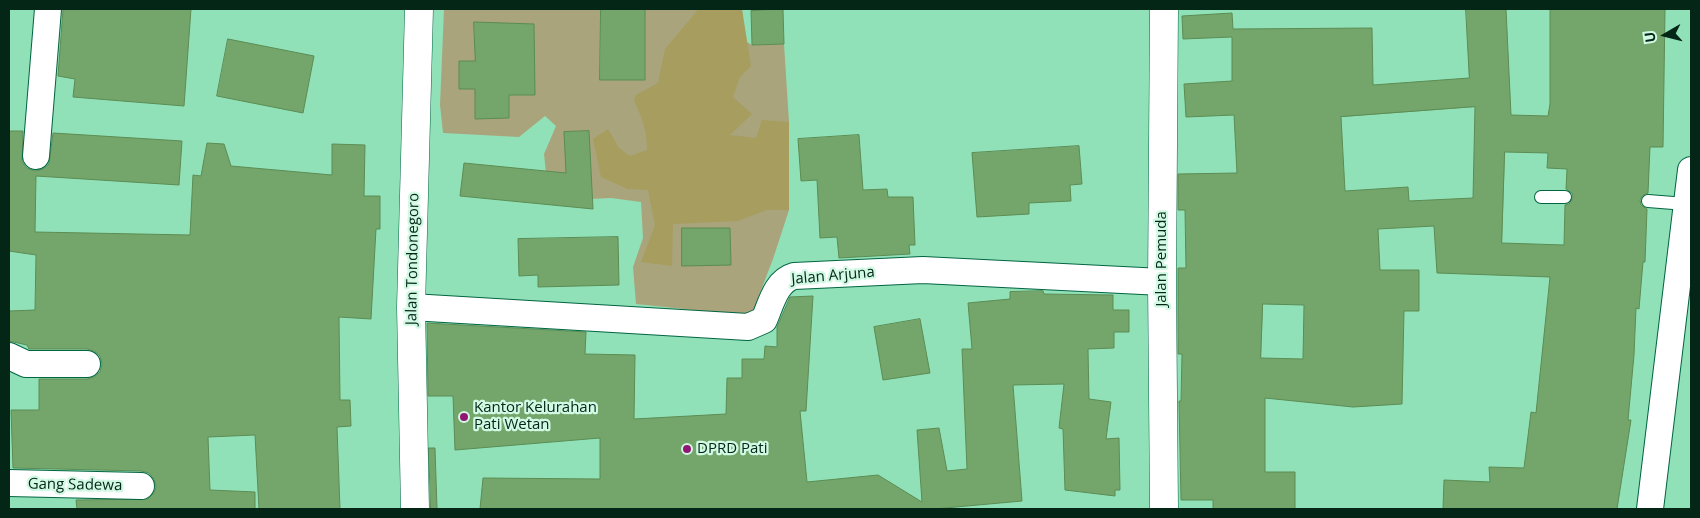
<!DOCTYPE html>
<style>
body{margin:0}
#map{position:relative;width:1700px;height:518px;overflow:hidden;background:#91e1b8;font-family:"Open Sans",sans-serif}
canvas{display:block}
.frame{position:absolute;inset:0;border:10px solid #032617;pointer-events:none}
.north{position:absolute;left:1640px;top:10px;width:50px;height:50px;-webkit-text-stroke:4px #d2f9e3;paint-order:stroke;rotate:262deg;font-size:14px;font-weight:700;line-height:20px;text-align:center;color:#032617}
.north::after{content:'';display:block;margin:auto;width:18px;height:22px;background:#032617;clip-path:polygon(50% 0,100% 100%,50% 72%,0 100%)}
</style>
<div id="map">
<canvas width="1700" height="518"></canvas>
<div class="frame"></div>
<div class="north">U</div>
</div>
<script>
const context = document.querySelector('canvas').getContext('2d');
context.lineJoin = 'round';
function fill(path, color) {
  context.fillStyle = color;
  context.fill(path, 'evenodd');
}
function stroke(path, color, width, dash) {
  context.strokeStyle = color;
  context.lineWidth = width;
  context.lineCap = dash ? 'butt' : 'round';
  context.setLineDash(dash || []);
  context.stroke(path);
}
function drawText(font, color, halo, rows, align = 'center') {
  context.font = font + ' "Open Sans",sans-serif';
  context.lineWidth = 4.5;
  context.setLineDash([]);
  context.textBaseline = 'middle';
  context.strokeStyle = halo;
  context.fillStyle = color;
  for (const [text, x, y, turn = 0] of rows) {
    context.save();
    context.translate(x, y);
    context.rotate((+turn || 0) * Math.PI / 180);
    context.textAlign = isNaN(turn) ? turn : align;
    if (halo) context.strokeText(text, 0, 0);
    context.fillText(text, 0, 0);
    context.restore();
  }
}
const green = new Path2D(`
 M444,9H601L600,80H645V9H742L745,41L752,45L784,44L789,122V210L773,259L751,316L636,304L633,267L643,238L641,202L611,198L549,201L544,154L556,126L545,116L519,137L443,133L440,105Z`);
const forest = new Path2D(`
 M696,9H742L751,66L740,77L733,97L752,114L730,135L756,138L762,120L789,122V210H767L738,221L673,224L672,266L641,262L655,225L648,190L628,189L601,177L593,139L608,129L619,148L630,156L647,150C647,131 642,117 634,101L636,95L658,83L665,49L697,11Z`);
const building = new Path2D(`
 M191,9L184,106L73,97L75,79L58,76L63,10Z
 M601,9H645V80H600Z
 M1466,9H1506L1511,115L1548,116L1550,104V9H1665L1663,147H1650L1648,193L1642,196L1640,200L1641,205L1647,209L1645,262H1643L1639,309L1636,308L1634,355L1628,420H1631L1617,509H1443L1444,480L1490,482L1489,467L1524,468L1531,412L1536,413L1550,277L1437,273L1434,226L1378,229L1380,270H1419V311H1404L1402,404L1353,407L1265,398V472H1295V509H1213V500H1181L1179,401H1181L1182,354H1178V268H1186L1185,210H1178V174L1237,173L1234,115L1186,117L1184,84L1232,81V37L1183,39L1182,16L1232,13L1233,29L1372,28L1373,85L1469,78ZM1475,107L1473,198L1409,201L1408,187L1345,191L1341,117ZM1505,152L1548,153L1547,168L1567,169L1566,189L1572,193L1573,197L1569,204L1565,205L1564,245L1502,243ZM1263,304L1304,305L1303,359L1261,358Z
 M783,10L784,44L752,45L751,11Z
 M474,22L534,24L535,95H509V118L475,119V89H459V61H475Z
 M228,39L314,56L303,113L217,96Z
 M9,131H23L22,162L27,168L35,171L43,169L49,164L53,133L182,141L179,185L36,176L35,232L190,235L193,175L201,176L207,143L224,144L231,166L332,175V144L365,145L364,196H380V229H376L371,319L339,317L340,400H350L351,426L337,427L340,509H259L255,435L208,437L210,490L255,492V509H77L76,500L148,499L154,493L156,487L154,479L149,473L141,471L13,468L11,410H39V379H87L94,377L100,372L102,364L100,356L94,351L87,349H29L27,345L9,341V311L35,310L36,255L9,251Z
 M589,131L593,209L460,196L464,163L566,173L564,132Z
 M859,135L863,190L887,189L888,197H913L915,245H909L910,254L839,258L837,237L820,238L817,180L801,181L798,139Z
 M1079,146L1082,184L1070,185L1071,201L1029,203V214L977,217L972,153Z
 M682,228H730L731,265L682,266Z
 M618,237L619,285L538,287V275L519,276L518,239Z
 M1043,291L1044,294L1113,295V310H1129V332H1114V348L1088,349L1089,399L1111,402L1106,439L1119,438L1120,490H1115V496L1065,490L1063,429L1059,428L1064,384L1013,385L1022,501L934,509H480L483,478L600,479V438L455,450L453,396H428L427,323L586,332L585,354L635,355L634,419L726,414L727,378H742V359H764L765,346L777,347V327L790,297L813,296L806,411H800L807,482L878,475L922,502L917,430L939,428L947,471L967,469L962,349H972L968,303L1010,299V292Z
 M920,319L930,373L883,380L874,327Z
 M429,448H435L437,509H431Z`);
const lane = new Path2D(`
 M1541,197H1565
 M1648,201L1686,204`);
const street = new Path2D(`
 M36,156L48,9
 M411,307L748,327L764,320C771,304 776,281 794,276L923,270L1162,282
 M9,356L26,364H87
 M9,483L141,486
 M1650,509L1691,170`);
const secondary = new Path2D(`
 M415,509L411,307L419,9
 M1164,509L1162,282L1164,9`);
const markers = [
 [464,417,5,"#911673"],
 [687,449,5,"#911673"]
];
const streetNames = [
 ["Jalan Tondonegoro",413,259,-89],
 ["Jalan Pemuda",1162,259,-90],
 ["Jalan Arjuna",833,276,-5],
 ["Gang Sadewa",75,485,1]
];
const poiNames = [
 ["Kantor Kelurahan",474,408],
 ["Pati Wetan",474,425],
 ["DPRD Pati",697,449]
];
fill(green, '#a9a47c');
fill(forest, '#a69d5f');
fill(building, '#74a56b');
stroke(building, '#5b8c53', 1);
stroke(lane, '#026542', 14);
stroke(street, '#026542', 28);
stroke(secondary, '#026542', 29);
stroke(lane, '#fff', 12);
stroke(street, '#fff', 26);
stroke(secondary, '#fff', 28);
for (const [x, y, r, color] of markers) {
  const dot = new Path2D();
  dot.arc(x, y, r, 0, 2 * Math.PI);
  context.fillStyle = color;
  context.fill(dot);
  stroke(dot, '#d2f9e3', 2);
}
drawText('15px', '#032617', '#d2f9e3', streetNames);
drawText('15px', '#032617', '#d2f9e3', poiNames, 'left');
</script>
